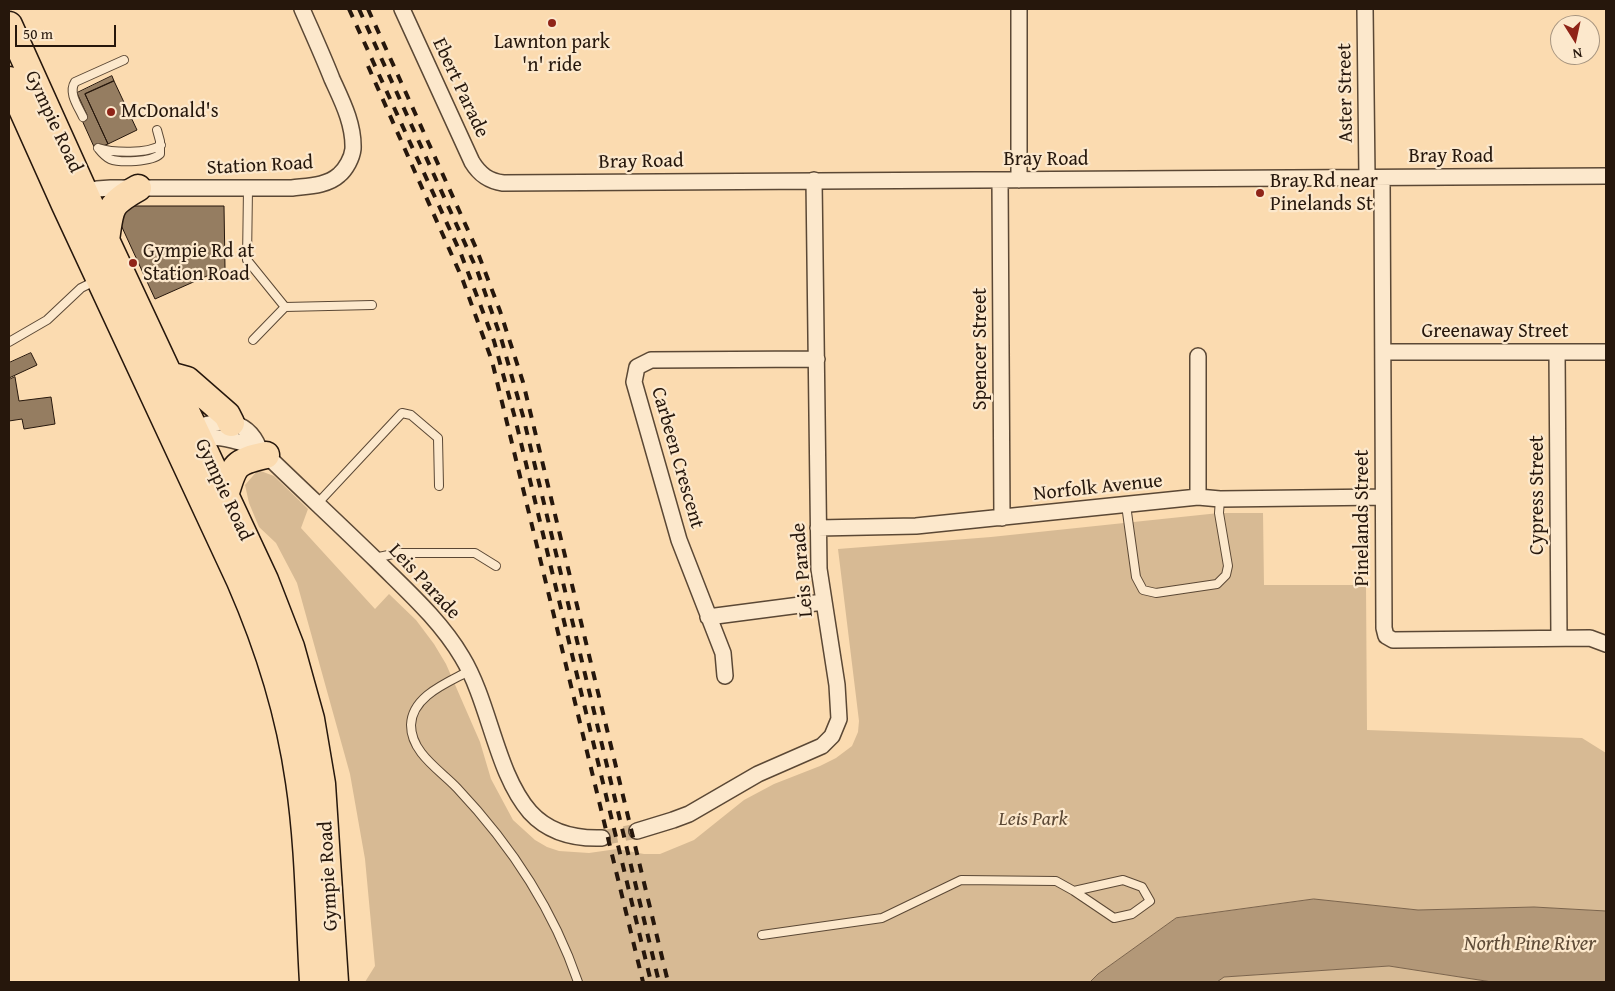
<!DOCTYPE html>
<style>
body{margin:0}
#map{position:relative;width:1615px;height:991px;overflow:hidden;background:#fbdbb0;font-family:"Gentium Book Plus",serif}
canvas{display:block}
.frame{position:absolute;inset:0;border:10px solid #26170c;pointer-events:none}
.north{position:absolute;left:1550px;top:15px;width:50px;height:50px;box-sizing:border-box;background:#fce8cc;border:1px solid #a6947f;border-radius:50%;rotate:170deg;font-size:14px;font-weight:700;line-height:20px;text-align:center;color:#26170c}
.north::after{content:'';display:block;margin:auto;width:18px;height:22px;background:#8f2418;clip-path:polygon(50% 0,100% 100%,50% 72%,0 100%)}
.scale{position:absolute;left:15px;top:25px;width:101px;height:22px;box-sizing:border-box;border:2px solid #26170c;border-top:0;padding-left:6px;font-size:15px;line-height:18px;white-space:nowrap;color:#26170c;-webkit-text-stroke:4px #fce8cc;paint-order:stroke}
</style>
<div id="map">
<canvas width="1615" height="991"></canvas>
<div class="frame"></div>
<div class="north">N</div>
<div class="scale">50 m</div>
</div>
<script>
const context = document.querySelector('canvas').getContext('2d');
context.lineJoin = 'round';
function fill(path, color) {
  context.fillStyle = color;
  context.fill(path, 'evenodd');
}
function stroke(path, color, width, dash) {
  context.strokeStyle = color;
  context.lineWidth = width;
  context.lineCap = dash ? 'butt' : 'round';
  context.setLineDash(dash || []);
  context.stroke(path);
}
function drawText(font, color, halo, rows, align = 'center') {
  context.font = font + ' "Gentium Book Plus",serif';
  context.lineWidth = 4.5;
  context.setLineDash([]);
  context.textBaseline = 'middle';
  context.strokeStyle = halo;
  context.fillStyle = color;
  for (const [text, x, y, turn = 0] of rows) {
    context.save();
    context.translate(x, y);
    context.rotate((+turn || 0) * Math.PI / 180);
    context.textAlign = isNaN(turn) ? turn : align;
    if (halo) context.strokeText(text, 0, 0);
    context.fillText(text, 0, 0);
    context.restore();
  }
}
const green = new Path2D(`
 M258,470L274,476L308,509L301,528L375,609L389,594L416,620L434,644L446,664L480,742L491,779L513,820L535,840L547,847L559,851L589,853L617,849L644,854H660L694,840L744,800L774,784L820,766L836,758L852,746L858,732L859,721L838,549L991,537L1219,513H1263L1264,585H1366L1367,730L1582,738L1606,753V911L1534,907L1418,910L1314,899L1176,918L1098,974L1090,982H365L375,966L365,859L350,774L297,583L276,543L259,527L249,503L245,485Z
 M1389,966L1492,982H1217L1224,977Z`);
const water = new Path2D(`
 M1314,899L1418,910L1534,907L1606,911V982H1492L1389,966L1224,977L1217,982H1090L1098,974L1176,918Z`);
const building = new Path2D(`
 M112,76L114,81L85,94L108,144L95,149L81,118L87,115L77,93Z
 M114,81L137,130L108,144L85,94Z
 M134,206H224L225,268L155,299L121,225V216L125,209Z
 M31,353L37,365L9,378V363Z
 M15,377L19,401L51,397L55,424L24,429L22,419L9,421V380Z`);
const streetTunnel = new Path2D(`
 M602,838L637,831`);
const lane = new Path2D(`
 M83,117C78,106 68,93 75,82L124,60
 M98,148C102,153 104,156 110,159C120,163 152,162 160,154V141L157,130
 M98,148C113,153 148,154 161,145
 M248,189L247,260L285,307L372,305
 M253,340L285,307
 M9,342L47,320L81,288L95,281
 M317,504L402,413L411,415L438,438L439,486
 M1126,505L1136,577L1143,590L1156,593L1217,584L1226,575L1228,566L1219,513L1220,499
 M374,558L398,553H475L496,566
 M469,671C447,683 412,696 411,725C411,753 440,770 457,788C510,844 553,909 578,982
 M762,935L882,918L961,880L1056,881L1074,891L1123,880L1142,887L1150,901L1132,914L1114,918L1074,891`);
const street = new Path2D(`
 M402,9L472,162C480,175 489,181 503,183L1606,176
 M1019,9V180
 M1365,9L1367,177
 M1382,178L1384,628L1386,636L1393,640L1590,638L1606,644
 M1000,180L1002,518
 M80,196L97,189L111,188H292C307,186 327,186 339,175C346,169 352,158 353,149C354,124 342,101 332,79C323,56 312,32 302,9
 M1383,352H1606
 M1557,352L1559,638
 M1198,356V497
 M188,431C216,418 246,416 259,448C298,486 338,523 377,561C407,591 440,620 462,657C490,703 496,773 530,812C549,833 574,839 602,838
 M193,441C217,432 237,442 259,448
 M818,528L916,526L1198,497L1220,499L1383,497
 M708,617L823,602
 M725,676L723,653L679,540L634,382L637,367L651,360L817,359
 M637,831L673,820L689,814L758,774L822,746L832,736L839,719L837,685L819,569L814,180`);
const highway = new Path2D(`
 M9,25L106,240L265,580L291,647L311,719L322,784L335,982
 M9,80L65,205L240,581C268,645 289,711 299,781C309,847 309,915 313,982
 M106,240C111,207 108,205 138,188
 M169,375L187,380L227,415L231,423
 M225,496C234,465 234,462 266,455`);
const rail = new Path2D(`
 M349,9L461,254L494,341L515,418L651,982
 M359,9L477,270L501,338L523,416L659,982
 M368,9L476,248L500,311L523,382L668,982
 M368,66L462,278L492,361L643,982`);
const markers = [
 [552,23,5,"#8f2418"],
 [111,112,5,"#8f2418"],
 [1260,193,5,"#8f2418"],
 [133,263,5,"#8f2418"]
];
const poiNames = [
 ["Lawnton park",552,43,"center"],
 ["'n' ride",552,66,"center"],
 ["McDonald's",121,112],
 ["Bray Rd near",1270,182],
 ["Pinelands St",1270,205],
 ["Gympie Rd at",143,252],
 ["Station Road",143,275]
];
const streetNames = [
 ["Ebert Parade",460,88,65],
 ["Aster Street",1346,93,-91],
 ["Gympie Road",53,122,65],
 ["Bray Road",1451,157],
 ["Bray Road",1046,160],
 ["Bray Road",641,162,-1],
 ["Station Road",260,166,-3],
 ["Greenaway Street",1495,332],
 ["Spencer Street",981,349,-90],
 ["Carbeen Crescent",677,458,74],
 ["Norfolk Avenue",1098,488,-6],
 ["Gympie Road",223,490,65],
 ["Cypress Street",1538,495,-90],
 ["Pinelands Street",1363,518,-90],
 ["Leis Parade",803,570,-95],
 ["Leis Parade",424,582,47],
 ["Gympie Road",329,876,-93]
];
const parkNames = [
 ["Leis Park",1033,820]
];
const waterNames = [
 ["North Pine River",1530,945]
];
fill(green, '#d7ba94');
fill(water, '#b39878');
stroke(water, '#7b644d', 1);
fill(building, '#957d61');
stroke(building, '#26170c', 1);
stroke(streetTunnel, '#d0b48f', 15, [15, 8]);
stroke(lane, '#5b4835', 10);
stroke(street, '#5b4835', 18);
stroke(highway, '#26170c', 29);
stroke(lane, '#fce8cc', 8);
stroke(street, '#fce8cc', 15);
stroke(highway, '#fbdbb0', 26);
stroke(rail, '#26170c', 4, [9, 9]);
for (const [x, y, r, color] of markers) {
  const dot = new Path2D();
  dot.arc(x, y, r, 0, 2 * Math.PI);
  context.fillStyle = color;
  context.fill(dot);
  stroke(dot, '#fce8cc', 2);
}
drawText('20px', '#26170c', '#fce8cc', poiNames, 'left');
drawText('20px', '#26170c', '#fce8cc', streetNames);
drawText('italic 20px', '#5b4835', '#fce8cc', parkNames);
drawText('italic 21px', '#5e4b37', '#fce8cc', waterNames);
</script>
